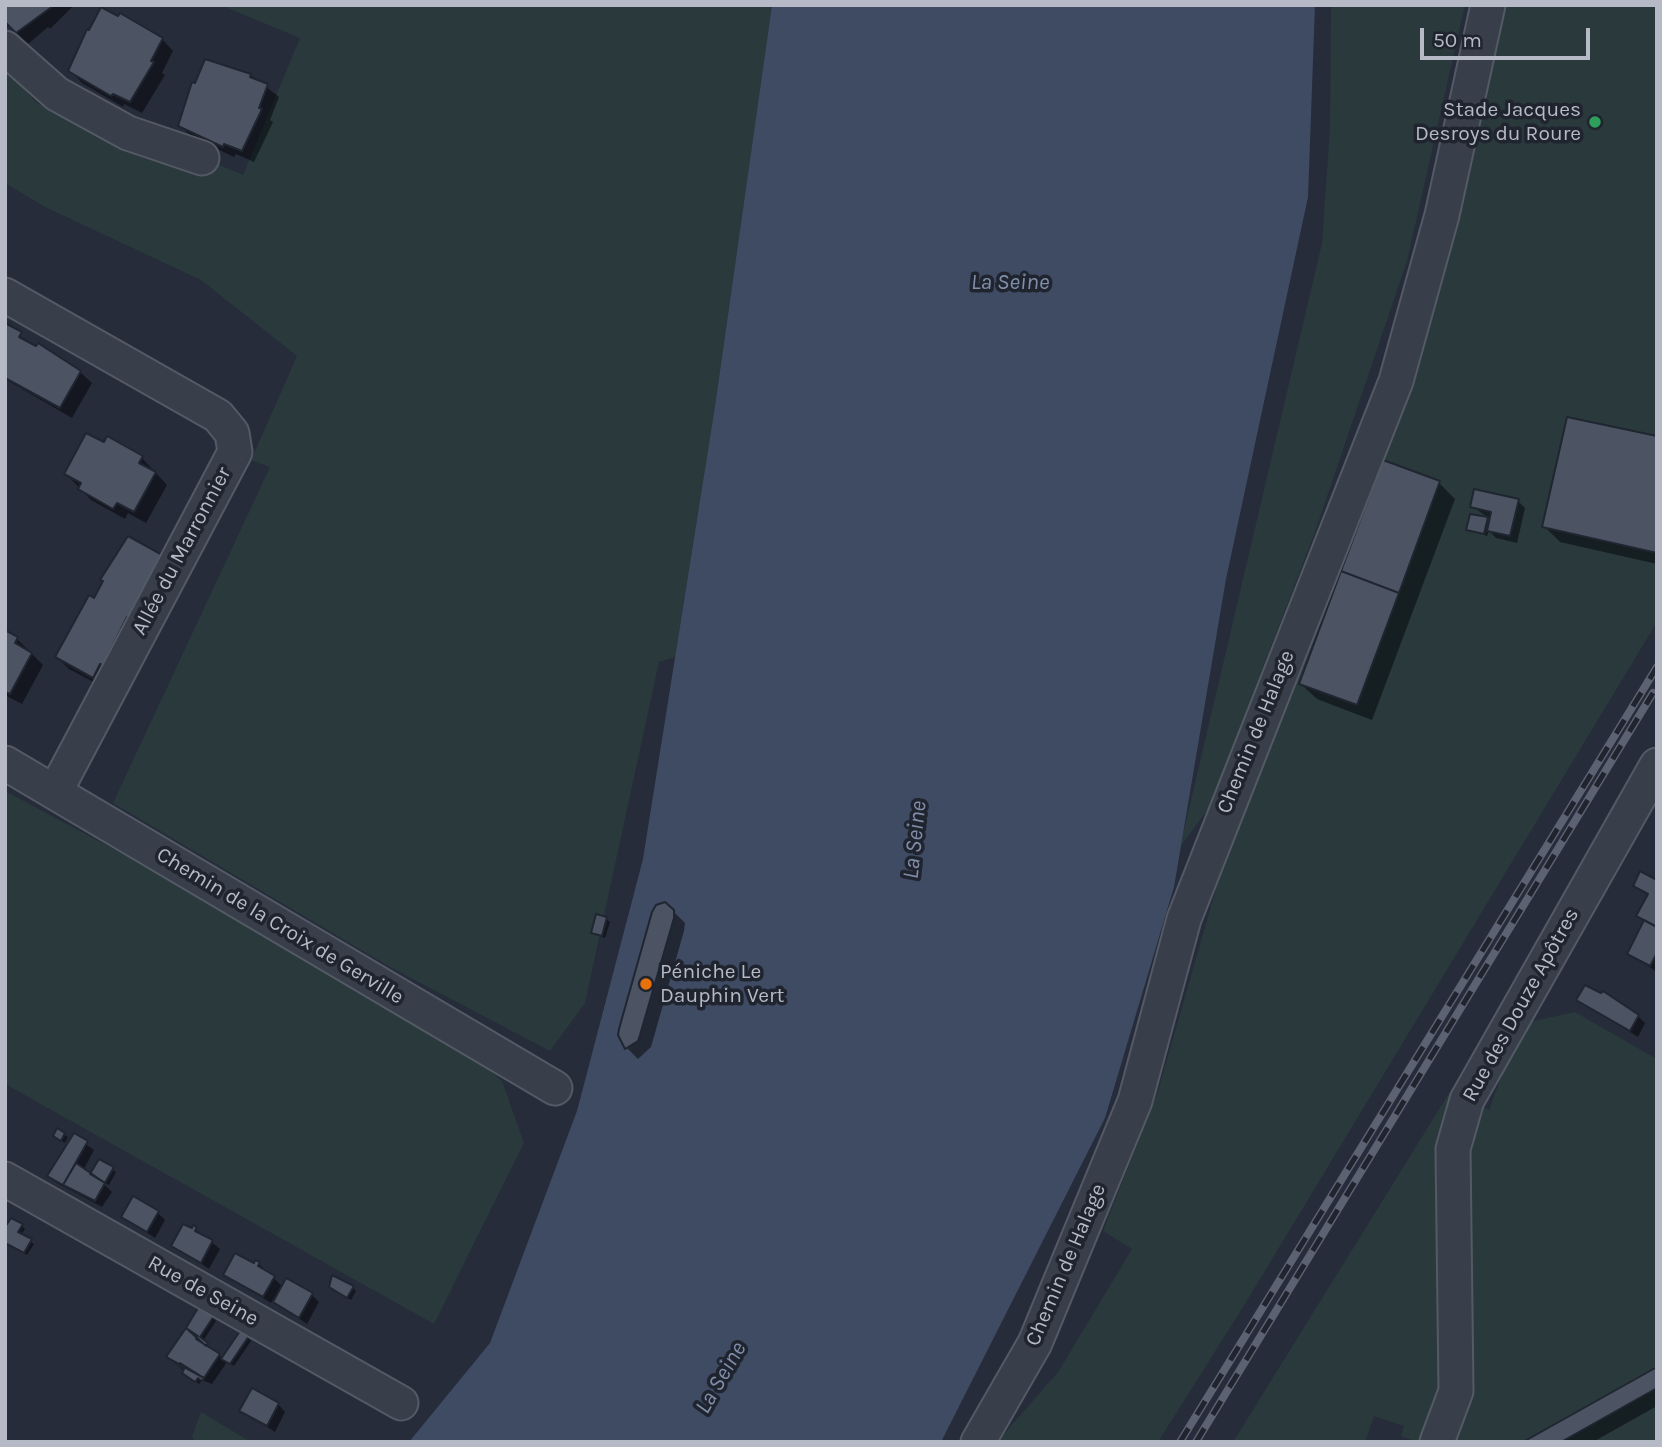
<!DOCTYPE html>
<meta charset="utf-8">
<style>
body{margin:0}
#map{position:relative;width:1662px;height:1447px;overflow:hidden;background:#262c3a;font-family:Karla,sans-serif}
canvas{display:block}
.frame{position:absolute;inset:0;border:7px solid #b5bac6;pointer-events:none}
.scale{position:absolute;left:1420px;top:28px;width:170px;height:32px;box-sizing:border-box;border:4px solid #b5bac6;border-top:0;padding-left:9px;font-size:21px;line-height:24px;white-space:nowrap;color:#b5bac6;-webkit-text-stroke:5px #1f242f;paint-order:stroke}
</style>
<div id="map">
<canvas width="1662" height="1447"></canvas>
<div class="frame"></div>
<div class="scale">50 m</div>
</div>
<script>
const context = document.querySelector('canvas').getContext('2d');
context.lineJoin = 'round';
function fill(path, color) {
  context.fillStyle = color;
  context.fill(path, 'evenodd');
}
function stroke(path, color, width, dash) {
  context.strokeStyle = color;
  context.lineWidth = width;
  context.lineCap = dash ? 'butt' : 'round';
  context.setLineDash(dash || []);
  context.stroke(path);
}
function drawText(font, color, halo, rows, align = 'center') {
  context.font = font + ' Karla,sans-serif';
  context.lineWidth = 7;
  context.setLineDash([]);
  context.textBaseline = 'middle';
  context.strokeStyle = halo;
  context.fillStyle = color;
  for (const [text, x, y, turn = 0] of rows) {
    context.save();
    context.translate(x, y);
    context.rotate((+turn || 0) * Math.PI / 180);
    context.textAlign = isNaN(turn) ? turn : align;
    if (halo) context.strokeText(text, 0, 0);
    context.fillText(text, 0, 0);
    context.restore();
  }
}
const green = new Path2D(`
 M220,5H772L715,406L675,657L659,662L585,1003L550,1051L390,967L113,803L270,467L251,460L297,356L201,280L45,207L5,183V68L37,103L80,117L125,125L243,175L300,38Z
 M1331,5H1465L1407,261L1315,532L1209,808L1180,847L1322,243L1330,128Z
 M1502,5H1657V622L1245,1304L1158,1442H997L1058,1372L1132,1249L1103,1231L1157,1094L1236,819Z
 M5,791L231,912L468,1052L502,1081L524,1143L434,1324L5,1084Z
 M1575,1012L1657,1059V1442H1416L1401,1436L1404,1426L1374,1416L1365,1442H1233L1451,1090L1489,1110L1515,1039L1533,1021Z
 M201,1412L251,1442H195L192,1437Z`);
const water = new Path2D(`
 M772,5H1315L1308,197L1226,579L1174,887L1105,1118L941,1442H409L490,1343L577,1111L643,859L715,406Z`);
const shadow = new Path2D(`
 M5,5H74L50,29L48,27L28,44L5,21Z
 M162,39L173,51L162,73L165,75L142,113L124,104L123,107L82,83L71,71Z
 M251,75L279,97L270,120L273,122L254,162L236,154L234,157L192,137L180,126Z
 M5,325L32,345L80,372L92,383L72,418L5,379Z
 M1657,438V564L1560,542L1544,526Z
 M104,445L141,457L167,485L146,523L128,513L125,519L91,500L66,474Z
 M1384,462L1439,483L1455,499L1372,720L1317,699L1301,684Z
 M1518,501L1525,508L1517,543L1496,538L1489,531L1487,536L1468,529L1471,517L1490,519L1472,506Z
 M116,554L138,627L105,688L69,669L57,657L95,600Z
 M5,632L17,639L43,665L22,704L5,695Z
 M1657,882V972L1629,954L1645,922L1638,916L1649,896L1635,885Z
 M666,904L685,923L684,931L651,1047L638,1059L627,1048Z
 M606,919L610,922L605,938L596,935L593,932Z
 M1578,1000L1638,1016L1645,1023L1638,1037Z
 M58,1131L68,1137L65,1143L55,1136Z
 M74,1136L94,1150L84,1169L91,1176L100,1161L116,1172L109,1185L102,1182L112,1192L102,1207L57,1183L49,1176Z
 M158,1213L165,1220L155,1238L123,1217Z
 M22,1226L25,1229L21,1235L34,1244L27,1255L5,1243V1227Z
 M194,1228L220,1249L209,1269L173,1245Z
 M259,1264L283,1287L312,1295L319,1302L307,1324L273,1300L271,1303L225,1275Z
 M353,1288L356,1291L351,1300L334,1290Z
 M213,1318L216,1321L203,1341L223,1359L248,1338L251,1341L234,1366L227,1362L212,1384L202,1380L199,1384L168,1357Z
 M1657,1369V1406L1593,1442H1527Z
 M278,1404L285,1412L275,1432L241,1410Z`);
const building = new Path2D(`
 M5,5H52L53,6L16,33L5,22Z
 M101,7L118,16L120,13L163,38L151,61L154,62L130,102L113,94L111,96L68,71L87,29L89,30Z
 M205,59L251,74L250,77L268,84L259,108L262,109L242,151L224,144L223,147L178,126L192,82L195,83Z
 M5,323L22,332L19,337L36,346L38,343L81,371L60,408L5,378Z
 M1567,417L1657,436V553L1542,527Z
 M86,433L104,442L107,436L143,456L139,463L156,472L134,512L117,503L113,509L78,489L81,483L64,474Z
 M1383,460L1440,481L1399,593L1341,571Z
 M1474,489L1519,499L1510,536L1487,531L1491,512L1470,507Z
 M1470,514L1488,517L1484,534L1466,530Z
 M128,536L166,557L131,619L127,617L103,665L100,664L93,678L55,657L89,595L94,598L103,581L100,580Z
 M1341,571L1399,593L1357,705L1299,684Z
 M5,630L18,637L15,643L32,653L10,694L5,691Z
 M1640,871L1657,880V927L1636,916L1648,894L1633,886Z
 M665,902L674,910V918L640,1035L638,1041L625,1049L618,1035L619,1029L652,912L656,905Z
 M596,914L607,917L602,936L591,933Z
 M1644,920L1657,927V953L1650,966L1627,954Z
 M1585,985L1601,993L1603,991L1639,1015L1630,1031L1576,1000Z
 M57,1128L65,1133L61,1141L53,1136Z
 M74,1133L88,1141L63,1185L47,1176Z
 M99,1159L114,1167L105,1183L90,1174Z
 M76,1163L105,1183L95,1201L63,1185Z
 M133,1196L159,1211L147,1232L121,1217Z
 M11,1218L23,1224L18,1232L32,1239L24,1253L5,1243V1227Z
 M183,1224L192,1228L193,1225L197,1227L195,1231L213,1240L201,1263L171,1246Z
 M235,1253L254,1263L255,1260L260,1262L258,1266L275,1276L263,1297L223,1275Z
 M332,1275L354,1286L347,1298L329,1287Z
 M286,1278L313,1293L299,1318L273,1302Z
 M198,1308L214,1316L200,1337L208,1343L206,1346L186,1328Z
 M186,1328L198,1336L196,1339L220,1354L204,1378L166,1357Z
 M240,1331L249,1336L230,1364L221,1359Z
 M180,1363L204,1378L202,1381L198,1378L195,1382L182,1373L184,1369L178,1365Z
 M1657,1367V1388L1561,1442H1523Z
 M252,1388L279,1403L267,1426L239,1411Z`);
const minor = new Path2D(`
 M5,48L57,94L128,133L202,158
 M5,295L218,416L232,433L235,452L55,792
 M5,763L555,1088
 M5,1179L401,1403
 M978,1442L1035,1343L1135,1101L1184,919L1396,381L1442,215L1488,5
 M1437,1442L1456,1391L1453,1149L1467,1100L1657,765`);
const rail = new Path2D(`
 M1180,1442L1657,667
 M1196,1442L1653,693`);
const markers = [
 [1595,122,7,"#2e9e5b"],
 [646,984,7,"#e8710a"]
];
const poiNames = [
 ["Stade Jacques",1581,110],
 ["Desroys du Roure",1581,134],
 ["Péniche Le",660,972,"left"],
 ["Dauphin Vert",660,996,"left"]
];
const streetNames = [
 ["Allée du Marronnier",182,551,-62],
 ["Chemin de Halage",1256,732,-68],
 ["Chemin de la Croix de Gerville",280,926,31],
 ["Rue des Douze Apôtres",1521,1005,-61],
 ["Chemin de Halage",1066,1265,-67],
 ["Rue de Seine",203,1291,29]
];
const waterNames = [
 ["La Seine",1010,282],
 ["La Seine",915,840,-84],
 ["La Seine",721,1378,-60]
];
fill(green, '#29393c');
fill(water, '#3f4b63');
fill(shadow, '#0007');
fill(building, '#4c5463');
stroke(building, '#202631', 2);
stroke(minor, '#545a65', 37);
stroke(minor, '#393f4a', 33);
stroke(rail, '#5c6271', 8);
stroke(rail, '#1f242f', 5, [16]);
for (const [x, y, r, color] of markers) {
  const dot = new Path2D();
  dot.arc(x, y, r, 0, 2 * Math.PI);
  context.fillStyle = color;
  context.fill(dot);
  stroke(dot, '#1f242f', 2.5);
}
drawText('21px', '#b5bac6', '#1f242f', poiNames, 'right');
drawText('21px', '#b5bac6', '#1f242f', streetNames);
drawText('italic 23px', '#808eaa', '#1f242f', waterNames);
</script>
